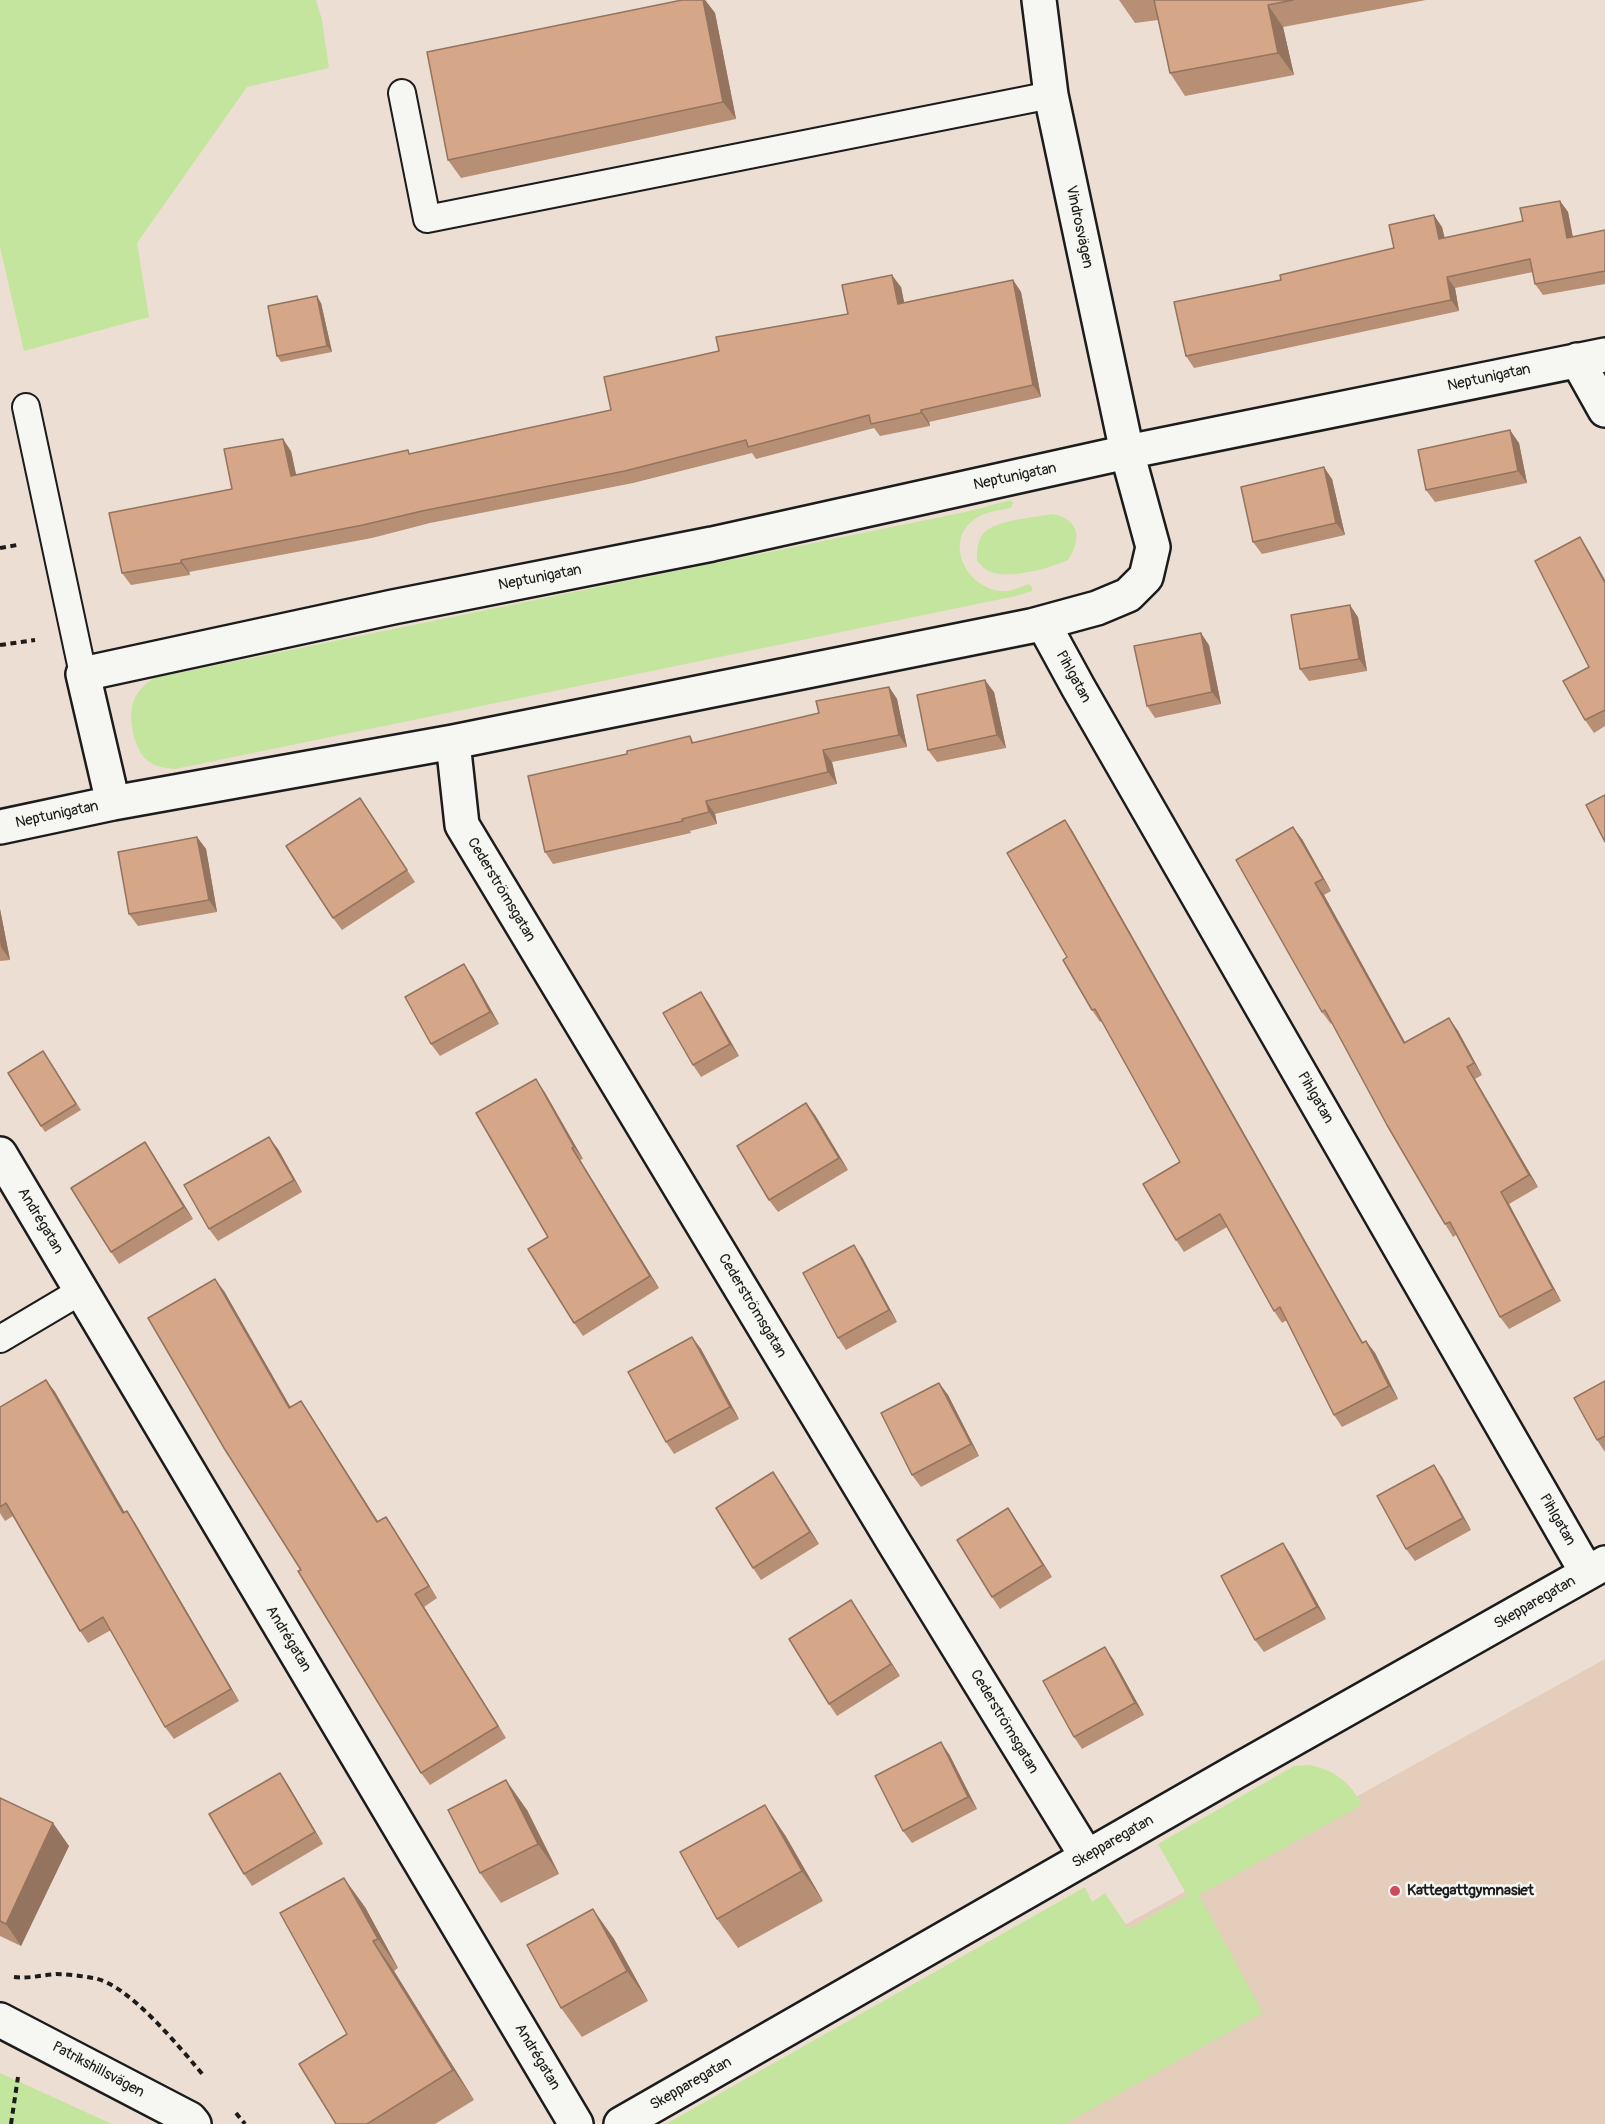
<!DOCTYPE html>
<meta charset="utf-8">
<style>
body{margin:0}
canvas{display:block;background:#ecded2}
</style>
<canvas width="1605" height="2124"></canvas>
<script>
const context = document.querySelector('canvas').getContext('2d');
context.lineJoin = 'round';
function fill(path, color) {
  context.fillStyle = color;
  context.fill(path, 'evenodd');
}
function stroke(path, color, width, dash) {
  context.strokeStyle = color;
  context.lineWidth = width;
  context.lineCap = dash ? 'butt' : 'round';
  context.setLineDash(dash || []);
  context.stroke(path);
}
function drawText(font, color, halo, rows, align = 'center') {
  context.font = font + ' Pangolin,sans-serif';
  context.lineWidth = 5;
  context.setLineDash([]);
  context.textBaseline = 'middle';
  context.strokeStyle = halo;
  context.fillStyle = color;
  for (const [text, x, y, turn = 0] of rows) {
    context.save();
    context.translate(x, y);
    context.rotate((+turn || 0) * Math.PI / 180);
    context.textAlign = isNaN(turn) ? turn : align;
    if (halo) context.strokeText(text, 0, 0);
    context.fillText(text, 0, 0);
    context.restore();
  }
}
const built = new Path2D(`
 M1605,1659V2124H765Z`);
const green = new Path2D(`
 M0,0H316L322,20L329,68L247,87L137,243L149,317L24,351L0,247Z
 M1011,500L1013,503L1011,508C1001,510 989,511 980,516C940,536 965,593 1007,591C1015,590 1023,586 1029,584L1032,587V591L1016,596L175,769C165,768 156,767 148,761C135,751 129,723 132,708C134,694 143,685 154,678L965,512Z
 M1053,514C1080,520 1082,539 1068,560C1048,569 1008,580 988,571C983,568 981,564 977,561C977,550 977,537 987,530C1001,520 1036,517 1053,514Z
 M1308,1765C1334,1769 1350,1782 1362,1805L1199,1895L1263,2013L1065,2124H666L1085,1887L1092,1902L1105,1893L1129,1929L1187,1895L1158,1844L1294,1766Z
 M0,2073L112,2124H0Z`);
const path = new Path2D(`
 M0,548L17,545
 M0,645L35,640
 M14,1977C28,1979 42,1975 56,1974C68,1974 81,1976 93,1978C128,1983 181,2049 204,2076
 M236,2113L245,2124
 M11,2124L18,2077`);
const service = new Path2D(`
 M402,93L427,219L1051,95
 M26,407L83,674
 M0,1339L81,1291`);
const minor = new Path2D(`
 M1577,360L1605,410
 M1043,623L1078,687L1587,1573
 M453,742L462,825L893,1541L1087,1857
 M113,803L83,674L393,607L712,544L1127,452L1605,355
 M0,827L113,803L453,742L1031,626L1097,608L1128,595L1146,577L1153,547L1127,452L1051,95L1039,0
 M0,1154L576,2124
 M0,2020L190,2119L194,2124
 M621,2124L1235,1772L1605,1563`);
const wall = new Path2D(`
 M682,0H705L715,13L736,119L461,178L448,160Z
 M1119,0H1426L1283,27L1294,75L1185,96L1170,73L1158,20L1135,23Z
 M1560,201L1568,212L1573,237L1605,230V284L1543,295L1535,284L1533,272L1455,288L1459,311L1194,368L1186,356L1281,280L1394,248L1442,227L1445,238L1523,221Z
 M1013,280L1021,292L1041,397L929,422L930,426L880,436L874,428L756,459L752,453L633,483L430,523L372,538L189,572L190,575L131,585L122,573L232,489L291,451L296,475L411,454L611,410L719,351L848,314L901,287L904,303Z
 M321,303L332,352L281,362L277,356Z
 M1519,443L1527,483L1435,502L1426,490Z
 M1332,479L1345,535L1262,554L1253,542Z
 M1580,537L1588,550L1605,580V726L1594,733L1585,720L1589,667Z
 M1358,617L1367,671L1309,681L1300,669Z
 M1209,645L1221,704L1155,718L1147,706Z
 M889,687L897,699L907,747L832,762L837,784L715,814L717,824L690,831L691,833L553,864L545,852L690,736L694,743L819,713Z
 M994,692L1006,748L937,762L928,750Z
 M368,810L415,882L342,930L333,918Z
 M1065,820L1073,832L1363,1343L1366,1341L1375,1353L1398,1399L1342,1427L1334,1415L1287,1320L1282,1323L1274,1311L1227,1227L1184,1252L1176,1240L1180,1162L1102,1021L1100,1022L1092,1010L1067,957Z
 M197,837L206,849L217,912L138,926L129,914Z
 M1302,839L1331,891L1324,895L1405,1042L1449,1018L1458,1031L1482,1075L1475,1079L1538,1187L1509,1204L1561,1301L1509,1329L1500,1317L1456,1235L1453,1237L1445,1224L1332,1023L1331,1024L1322,1012Z
 M0,909L10,960L0,961Z
 M472,976L499,1024L440,1056L431,1044Z
 M701,992L709,1004L739,1056L701,1077L693,1065Z
 M43,1051L81,1110L45,1132L41,1126Z
 M544,1091L583,1159L580,1160L659,1288L583,1336L574,1323L548,1237Z
 M806,1103L815,1115L848,1170L778,1212L769,1200Z
 M145,1142L193,1219L119,1264L111,1252Z
 M278,1149L302,1192L218,1241L209,1229Z
 M862,1257L897,1322L846,1350L838,1338Z
 M224,1291L290,1407L309,1413L378,1522L394,1529L437,1598L424,1607L506,1738L430,1785L421,1773L301,1570Z
 M692,1337L701,1349L739,1419L674,1454L666,1442Z
 M46,1380L55,1392L124,1512L135,1523L239,1701L174,1739L165,1727L111,1630L88,1643L80,1631L13,1516L5,1521L0,1513V1407Z
 M1605,1381V1452L1597,1440Z
 M939,1383L948,1395L979,1456L921,1487L912,1475Z
 M1442,1477L1471,1530L1415,1561L1406,1549Z
 M782,1485L819,1544L761,1580L753,1568Z
 M1016,1520L1052,1577L1000,1609L992,1597Z
 M1283,1543L1291,1555L1326,1619L1264,1652L1255,1640Z
 M851,1600L900,1676L837,1716L829,1704Z
 M1113,1659L1144,1715L1082,1749L1074,1737Z
 M949,1754L977,1809L912,1843L903,1831Z
 M280,1773L288,1785L323,1844L252,1886L244,1874Z
 M0,1798L69,1846L21,1946L0,1936Z
 M527,1810L559,1874L501,1903L480,1873Z
 M785,1835L823,1901L738,1948L717,1919Z
 M365,1907L398,1968L394,1971L474,2100L435,2124H336Z
 M593,1910L614,1939L648,2001L582,2037L561,2008Z`);
const shadedWall = new Path2D(`
 M703,0H705L715,13L736,119L723,102Z
 M1268,5L1283,27L1294,75L1278,53Z
 M1560,201L1568,212L1575,249L1567,238Z
 M1434,215L1442,227L1447,251L1439,239Z
 M892,275L901,287L907,316L898,304Z
 M1447,277L1455,288L1459,311L1451,300Z
 M1013,280L1021,292L1041,397L1033,385Z
 M317,296L321,303L332,352L327,346Z
 M921,410L929,422L930,426L921,413Z
 M1510,430L1519,443L1527,483L1518,471Z
 M283,439L291,451L299,488L291,476Z
 M1324,467L1332,479L1345,535L1336,523Z
 M1580,537L1588,550L1605,580V583Z
 M181,560L189,572L190,575L181,563Z
 M1350,605L1358,617L1367,671L1359,659Z
 M1201,633L1209,645L1221,704L1212,692Z
 M985,680L994,692L1006,748L997,735Z
 M889,687L897,699L907,747L899,735Z
 M823,750L832,762L837,784L828,772Z
 M706,801L715,814L717,824L709,812Z
 M1065,820L1073,832L1370,1355L1362,1343Z
 M1293,827L1302,839L1331,891L1323,879Z
 M197,837L206,849L217,912L209,900Z
 M1315,883L1324,895L1412,1055L1404,1043Z
 M0,909L10,960L1,947L0,942Z
 M464,964L472,976L499,1024L490,1012Z
 M701,992L709,1004L739,1056L730,1044Z
 M1449,1018L1458,1031L1482,1075L1474,1063Z
 M1467,1067L1475,1079L1538,1187L1529,1175Z
 M536,1079L544,1091L583,1159L574,1147Z
 M806,1103L815,1115L848,1170L839,1158Z
 M269,1137L278,1149L302,1192L294,1180Z
 M145,1142L153,1154L193,1219L184,1207Z
 M572,1148L580,1160L659,1288L650,1276Z
 M1501,1192L1509,1204L1561,1301L1553,1289Z
 M854,1245L862,1257L897,1322L889,1310Z
 M215,1279L224,1291L298,1420L289,1408Z
 M692,1337L701,1349L739,1419L730,1407Z
 M1366,1341L1375,1353L1398,1399L1389,1386Z
 M46,1380L55,1392L132,1525L123,1513Z
 M939,1383L948,1395L979,1456L971,1444Z
 M301,1401L309,1413L386,1534L377,1522Z
 M1434,1465L1442,1477L1471,1530L1463,1518Z
 M773,1472L782,1485L819,1544L810,1532Z
 M1008,1508L1016,1520L1052,1577L1043,1565Z
 M127,1511L135,1523L239,1701L231,1689Z
 M386,1517L394,1529L437,1598L429,1586Z
 M1283,1543L1291,1555L1326,1619L1317,1607Z
 M415,1594L424,1607L506,1738L498,1726Z
 M851,1600L859,1612L900,1676L891,1664Z
 M1105,1647L1113,1659L1144,1715L1135,1703Z
 M941,1742L949,1754L977,1809L968,1797Z
 M280,1773L288,1785L323,1844L315,1832Z
 M506,1780L527,1810L559,1874L538,1844Z
 M765,1805L785,1835L823,1901L802,1871Z
 M53,1823L69,1846L21,1946L6,1924Z
 M344,1878L365,1907L398,1968L378,1939Z
 M593,1909L614,1939L648,2001L627,1971Z
 M373,1941L394,1971L474,2100L453,2070Z`);
const building = new Path2D(`
 M682,0H703L723,102L448,160L427,52Z
 M1154,0H1293L1268,5L1278,53L1170,73Z
 M1560,201L1567,238L1605,230V271L1535,284L1530,259L1447,277L1451,300L1186,356L1174,302L1281,280L1280,275L1394,248L1389,225L1434,215L1439,239L1523,221L1520,208Z
 M892,275L898,304L1013,280L1033,385L921,410V413L871,424L869,415L748,447L746,440L625,471L422,511L363,525L181,560V563L122,573L109,513L232,489L224,449L283,439L291,476L408,450L409,454L611,410L604,377L719,351L716,337L848,314L842,285Z
 M317,296L327,346L277,356L268,306Z
 M1510,430L1518,471L1426,490L1418,450Z
 M1324,467L1336,523L1253,542L1241,487Z
 M1580,537L1605,583V710L1585,720L1563,681L1589,667L1535,561Z
 M1350,605L1359,659L1300,669L1291,615Z
 M1201,633L1212,692L1147,706L1134,646Z
 M985,680L997,735L928,750L917,695Z
 M889,687L899,735L823,750L828,772L706,801L709,812L682,819L683,821L545,852L528,776L627,754V751L690,736L692,743L819,713L816,701Z
 M1605,795V842L1586,805Z
 M360,798L407,870L333,918L286,846Z
 M1065,820L1362,1343L1366,1341L1389,1386L1334,1415L1280,1307L1274,1311L1220,1214L1176,1240L1143,1184L1180,1162L1095,1009L1092,1010L1063,960L1067,957L1007,853Z
 M1293,827L1323,879L1315,883L1404,1043L1449,1018L1474,1063L1467,1067L1529,1175L1501,1192L1553,1289L1500,1317L1450,1222L1445,1224L1387,1125L1325,1010L1322,1012L1236,860Z
 M197,837L209,900L129,914L118,852Z
 M464,964L490,1012L431,1044L405,997Z
 M701,992L730,1044L693,1065L663,1013Z
 M43,1051L76,1104L41,1126L8,1073Z
 M536,1079L574,1147L572,1148L650,1276L574,1323L528,1249L548,1237L476,1113Z
 M806,1103L839,1158L769,1200L737,1146Z
 M269,1137L294,1180L209,1229L184,1185Z
 M145,1142L184,1207L111,1252L71,1188Z
 M854,1245L889,1310L838,1338L803,1273Z
 M215,1279L289,1408L301,1401L377,1522L386,1517L429,1586L415,1594L498,1726L421,1773L298,1571L301,1570L224,1448L148,1318Z
 M692,1337L730,1407L666,1442L628,1372Z
 M46,1380L123,1513L127,1511L231,1689L165,1727L103,1617L80,1631L6,1503L0,1507V1407Z
 M1605,1381V1436L1597,1440L1574,1398Z
 M939,1383L971,1444L912,1475L881,1413Z
 M1434,1465L1463,1518L1406,1549L1377,1496Z
 M773,1472L810,1532L753,1568L716,1508Z
 M1008,1508L1043,1565L992,1597L957,1540Z
 M1283,1543L1317,1607L1255,1640L1221,1576Z
 M851,1600L891,1664L829,1704L789,1639Z
 M1105,1647L1135,1703L1074,1737L1043,1681Z
 M941,1742L968,1797L903,1831L875,1776Z
 M280,1773L315,1832L244,1874L209,1814Z
 M506,1780L538,1844L480,1873L448,1810Z
 M0,1798L53,1823L6,1924L0,1921Z
 M765,1805L802,1871L717,1919L680,1852Z
 M344,1878L378,1939L373,1941L453,2070L367,2124H336L299,2064L347,2034L280,1913Z
 M593,1909L627,1971L561,2008L527,1945Z`);
const markers = [
 [1395,1891,6,"#d1495b"]
];
const streetNames = [
 ["Vindrosvägen",1079,227,78],
 ["Neptunigatan",1489,378,-12],
 ["Neptunigatan",1015,477,-12],
 ["Neptunigatan",540,578,-11],
 ["Pihlgatan",1073,677,61],
 ["Neptunigatan",57,815,-12],
 ["Cederströmsgatan",501,890,59],
 ["Pihlgatan",1315,1098,60],
 ["Andrégatan",40,1221,59],
 ["Cederströmsgatan",752,1306,59],
 ["Pihlgatan",1557,1520,60],
 ["Skepparegatan",1535,1603,-30],
 ["Andrégatan",288,1639,59],
 ["Cederströmsgatan",1004,1722,59],
 ["Skepparegatan",1113,1842,-30],
 ["Andrégatan",537,2057,59],
 ["Patrikshillsvägen",98,2070,28],
 ["Skepparegatan",691,2084,-30]
];
const poiNames = [
 ["Kattegattgymnasiet",1407,1891]
];
fill(built, '#e5cdbc');
fill(green, '#c4e59d');
stroke(service, '#1c1c1c', 30);
stroke(minor, '#1c1c1c', 38);
stroke(path, '#1c1c1c', 4, [6, 4.5]);
stroke(service, '#f6f6f2', 26);
stroke(minor, '#f6f6f2', 33);
fill(wall, '#b78f75');
fill(shadedWall, '#95745f');
fill(building, '#d5a688');
stroke(building, '#95745f', 1.5);
for (const [x, y, r, color] of markers) {
  const dot = new Path2D();
  dot.arc(x, y, r, 0, 2 * Math.PI);
  context.fillStyle = color;
  context.fill(dot);
  stroke(dot, '#f6f6f2', 2);
}
drawText('15px', '#1c1c1c', '#f6f6f2', streetNames);
drawText('bold 15px', '#1c1c1c', '#f6f6f2', poiNames, 'left');
</script>
